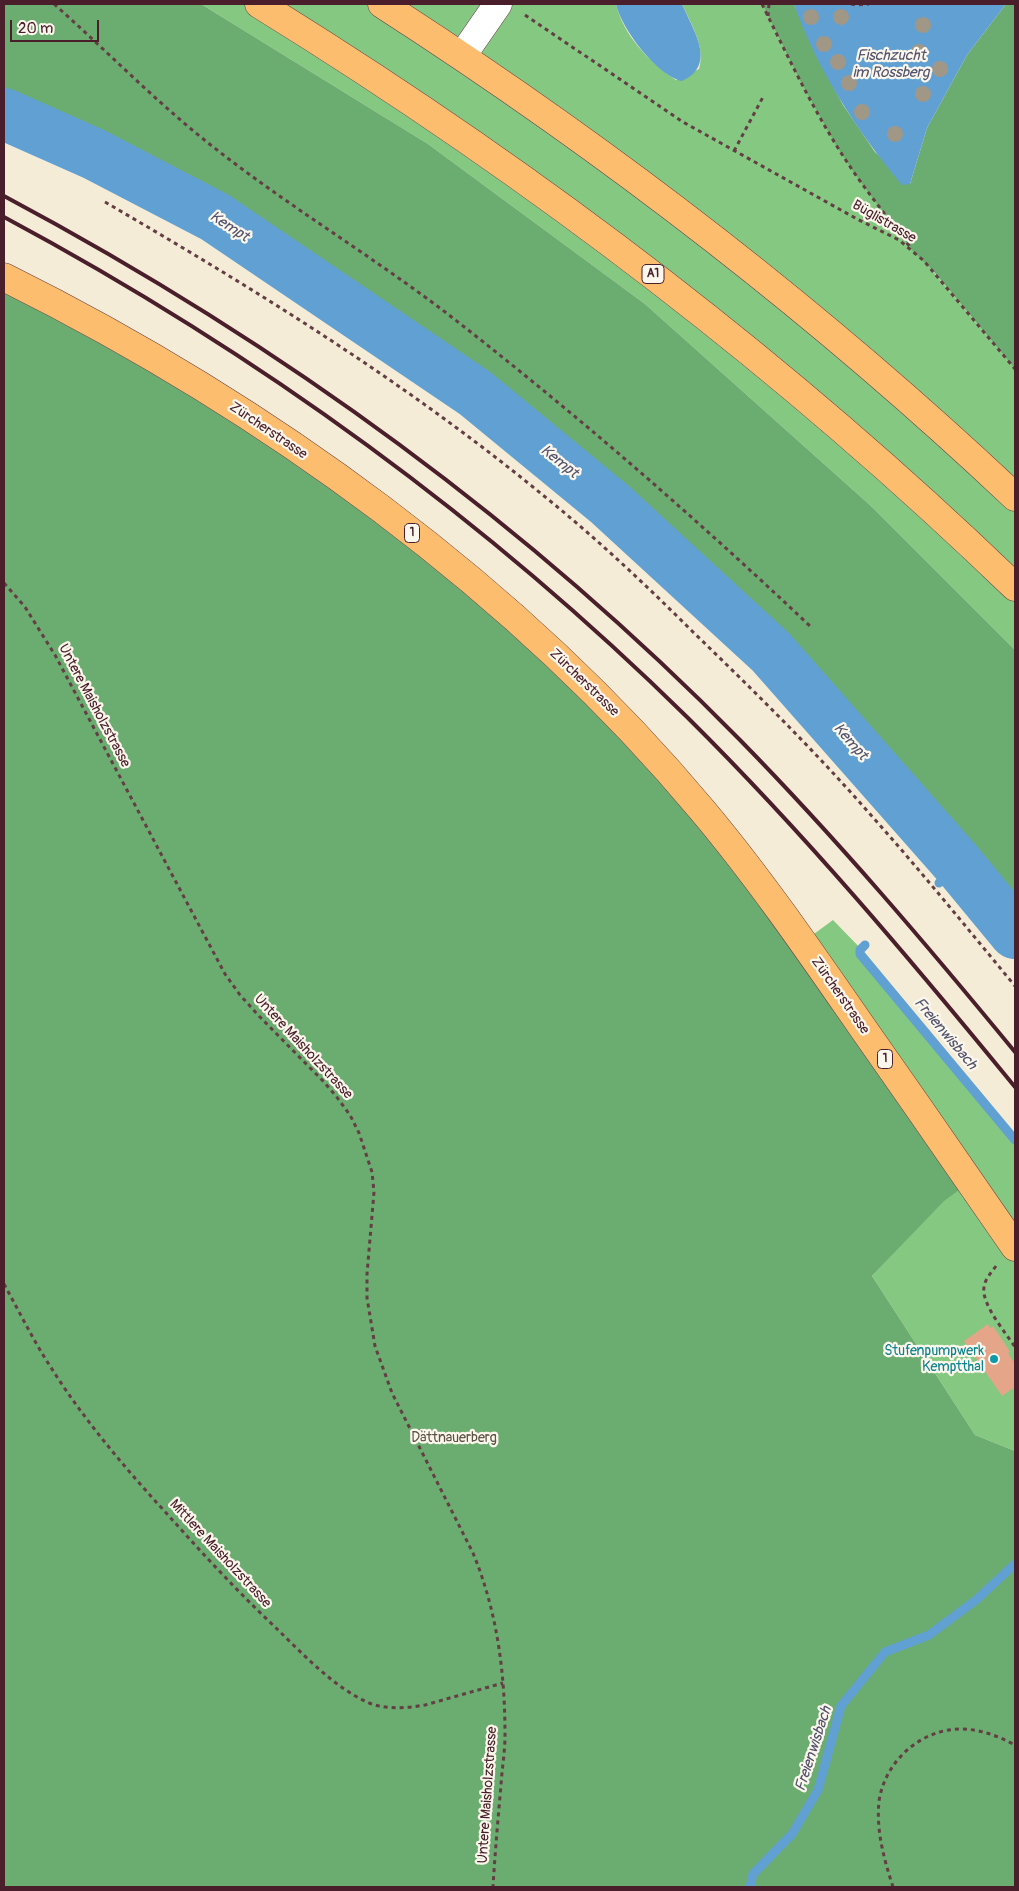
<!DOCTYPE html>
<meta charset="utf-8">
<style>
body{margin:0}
#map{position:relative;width:1019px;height:1891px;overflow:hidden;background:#f4ecd6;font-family:Pangolin,sans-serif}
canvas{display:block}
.frame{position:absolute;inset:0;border:5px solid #4a1f2b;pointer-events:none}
.scale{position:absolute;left:10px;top:20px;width:89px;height:22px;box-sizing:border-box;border:2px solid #4a1f2b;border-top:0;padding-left:6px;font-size:15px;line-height:18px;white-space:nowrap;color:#4a1f2b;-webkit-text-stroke:4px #fbf7ec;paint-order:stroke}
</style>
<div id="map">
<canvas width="1019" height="1891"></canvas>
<div class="frame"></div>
<div class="scale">20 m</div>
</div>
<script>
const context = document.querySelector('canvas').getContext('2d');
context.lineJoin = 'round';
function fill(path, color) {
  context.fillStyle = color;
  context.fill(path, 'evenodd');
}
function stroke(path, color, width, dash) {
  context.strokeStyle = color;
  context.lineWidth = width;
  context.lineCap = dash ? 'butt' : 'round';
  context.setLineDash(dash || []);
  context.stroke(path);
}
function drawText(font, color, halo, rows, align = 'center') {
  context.font = font + ' Pangolin,sans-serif';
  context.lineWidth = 4.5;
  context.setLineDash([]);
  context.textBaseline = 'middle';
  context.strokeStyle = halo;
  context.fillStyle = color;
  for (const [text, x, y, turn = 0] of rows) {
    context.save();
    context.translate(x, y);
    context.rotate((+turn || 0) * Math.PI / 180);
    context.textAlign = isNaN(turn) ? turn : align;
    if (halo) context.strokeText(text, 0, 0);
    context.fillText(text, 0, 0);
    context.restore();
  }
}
const green = new Path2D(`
 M201,4H616C623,35 650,63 676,80L699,69C706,47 691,24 682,4H762L800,81L856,176L924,261L1015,369V650L871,506L645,304L428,144Z
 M833,920L866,954L1015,1137V1451L975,1435L872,1276L944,1200L970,1182L803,942Z`);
const forest = new Path2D(`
 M4,4H201L428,144L645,304L871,506L1015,650V958L766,672L578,496L339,327L244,219L102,141L4,96Z
 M762,4H794L817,57L843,105L875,152L910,184L927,128L967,55L1006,4H1015V369L934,272L912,250L856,176L836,145L800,81Z
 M4,277L260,425L626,723L970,1182L944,1201L872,1276L975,1435L1015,1451V1887H4Z`);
const water = new Path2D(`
 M616,4H682C693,30 718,65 682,81C657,76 621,28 616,4Z
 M794,4H1006L967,55L927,128L910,184L902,185C857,131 817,70 794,4Z`);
const stream = new Path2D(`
 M939,883L958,864
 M865,945L860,950V954L1015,1140
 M750,1887L753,1874L792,1834L818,1790L841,1706L885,1652L929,1635L976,1600L1015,1564`);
const river = new Path2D(`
 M4,114L94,154L215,217L475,393L610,504L771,652L958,864L1015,933`);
const building = new Path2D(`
 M988,1324L990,1328L993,1326L1005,1344L1010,1352L1008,1353L1015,1364V1387L1002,1396L964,1341Z`);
const path = new Path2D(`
 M54,4C107,51 156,102 212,146C288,206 372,256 449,315C575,413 696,518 812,628
 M762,4C788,57 814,112 847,162C866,191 889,219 910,247
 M851,4L857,5L869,4
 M525,15L683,122L857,219L899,240L924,261L1015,369
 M768,16L769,4
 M734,151L763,97
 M105,202C258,291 408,384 544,496C596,538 645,584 692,631C753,690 814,750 870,814C920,870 967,928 1015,986
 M4,583L25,607L55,655L225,974L240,995L259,1016L322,1080L336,1096L350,1115L359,1133L372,1172L374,1192L367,1274V1298L375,1346L392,1393L473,1553C497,1611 505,1672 505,1735C505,1752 502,1768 501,1785C498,1819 495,1853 493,1887
 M996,1266C991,1273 985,1279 984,1287C981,1304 1006,1333 1015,1347
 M4,1284C19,1311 33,1340 50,1366C84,1420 125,1468 168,1515C202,1553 237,1591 275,1627C303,1654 333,1687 369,1703C387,1710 407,1708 425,1705L503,1683
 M893,1887C884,1859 876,1831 879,1801C885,1761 921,1729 961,1729C980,1729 998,1736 1015,1745`);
const minor = new Path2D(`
 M462,56L498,4`);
const major = new Path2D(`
 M4,277C264,406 517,588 703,811C760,879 810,952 860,1024C912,1098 964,1173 1015,1247`);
const highway = new Path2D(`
 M259,4C531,172 785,365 1015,587
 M382,4C607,149 820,313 1015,497`);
const rail = new Path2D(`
 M4,196C276,341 524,520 740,740C837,839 927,945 1015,1052
 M4,217C254,351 486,519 688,718C805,834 911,960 1015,1087`);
const trees = [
 [811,17],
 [841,17],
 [923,25],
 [824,44],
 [919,52],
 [838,62],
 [940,69],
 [849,83],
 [923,94],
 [862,112],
 [895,134]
];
const markers = [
 [994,1359,5,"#0f9aa8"]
];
const shields = [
 [653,274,22],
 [412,533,15],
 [885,1059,15]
];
const shieldNames = [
 ["A1",653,274],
 ["1",412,533],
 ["1",885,1059]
];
const streetNames = [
 ["Büglistrasse",884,222,30],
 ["Zürcherstrasse",268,431,34],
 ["Zürcherstrasse",584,683,44],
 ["Untere Maisholzstrasse",94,706,62],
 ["Zürcherstrasse",840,996,55],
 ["Untere Maisholzstrasse",303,1047,47],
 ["Mittlere Maisholzstrasse",220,1554,47],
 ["Untere Maisholzstrasse",488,1795,-86]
];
const cultureNames = [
 ["Stufenpumpwerk",984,1351],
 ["Kemptthal",984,1367]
];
const parkNames = [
 ["Dättnauerberg",454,1438]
];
const waterNames = [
 ["Fischzucht",891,56],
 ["im Rossberg",891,73],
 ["Kempt",229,227,33],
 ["Kempt",559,462,39],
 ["Kempt",850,742,49],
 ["Freienwisbach",945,1034,50],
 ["Freienwisbach",814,1749,-72]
];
fill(green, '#84c882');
fill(forest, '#6bac70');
fill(water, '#61a0d3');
stroke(stream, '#61a0d3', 9);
stroke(river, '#61a0d3', 52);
fill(building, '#e4a589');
stroke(minor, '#643e45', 29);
stroke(major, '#643e45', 29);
stroke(highway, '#643e45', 29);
stroke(path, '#643e45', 3, [4, 4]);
stroke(minor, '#fff', 28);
stroke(major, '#fcbd6f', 28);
stroke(highway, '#fcbd6f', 28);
stroke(rail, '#4a1f2b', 4);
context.fillStyle = '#a09786';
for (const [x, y] of trees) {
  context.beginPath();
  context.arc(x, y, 8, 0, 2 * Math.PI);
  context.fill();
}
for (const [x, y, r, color] of markers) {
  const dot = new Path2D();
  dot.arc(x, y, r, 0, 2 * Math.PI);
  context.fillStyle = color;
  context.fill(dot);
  stroke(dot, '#fbf7ec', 2);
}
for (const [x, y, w] of shields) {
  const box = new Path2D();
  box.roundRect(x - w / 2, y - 9.5, w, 19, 4);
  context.fillStyle = '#fbf7ec';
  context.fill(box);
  stroke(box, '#4a1f2b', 1);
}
drawText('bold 12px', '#4a1f2b', null, shieldNames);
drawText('14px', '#4a1f2b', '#fbf7ec', streetNames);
drawText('14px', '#0d838f', '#fbf7ec', cultureNames, 'right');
drawText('14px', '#5b5245', '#fbf7ec', parkNames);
drawText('italic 15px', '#53536e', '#fbf7ec', waterNames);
</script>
